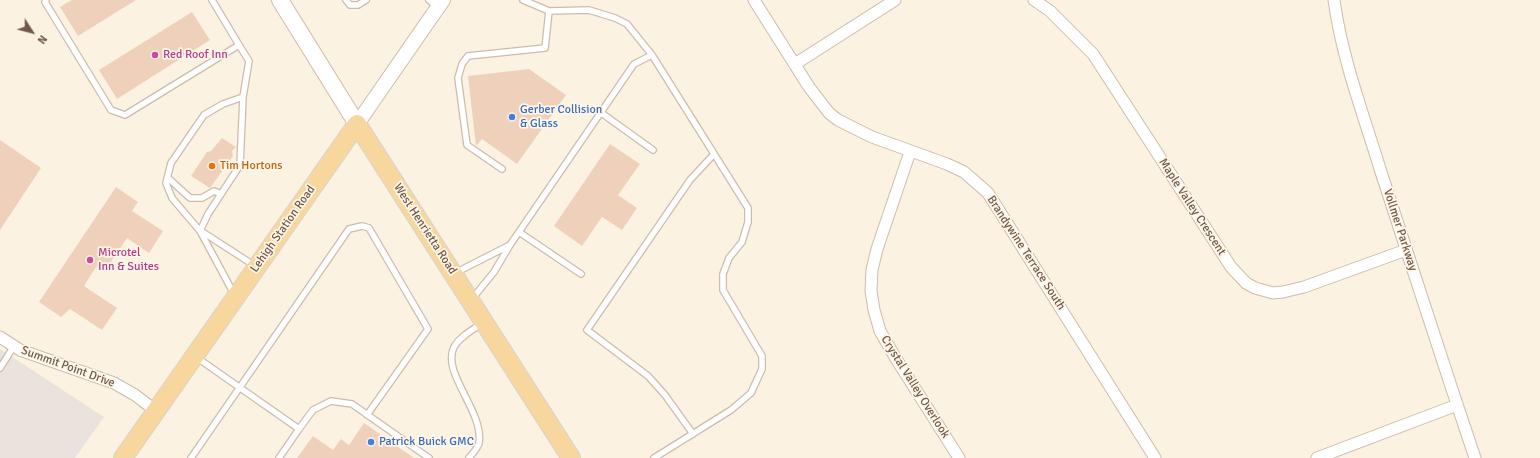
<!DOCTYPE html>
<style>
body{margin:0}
#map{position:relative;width:1540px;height:458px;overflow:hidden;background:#fbf2e2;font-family:Signika,sans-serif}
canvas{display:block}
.north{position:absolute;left:12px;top:12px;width:40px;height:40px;-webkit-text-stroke:3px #fef6e8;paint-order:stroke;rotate:126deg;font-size:11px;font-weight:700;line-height:16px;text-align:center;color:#71594a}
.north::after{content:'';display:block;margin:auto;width:14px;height:18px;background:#71594a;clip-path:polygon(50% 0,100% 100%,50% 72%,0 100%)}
</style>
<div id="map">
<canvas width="1540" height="458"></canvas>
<div class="north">N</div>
</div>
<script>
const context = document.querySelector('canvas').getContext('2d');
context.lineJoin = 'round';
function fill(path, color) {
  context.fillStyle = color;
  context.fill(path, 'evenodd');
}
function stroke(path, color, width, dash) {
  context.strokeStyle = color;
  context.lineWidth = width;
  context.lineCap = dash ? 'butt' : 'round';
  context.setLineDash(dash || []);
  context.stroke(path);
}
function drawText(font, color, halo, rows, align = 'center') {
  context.font = font + ' Signika,sans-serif';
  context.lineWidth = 3.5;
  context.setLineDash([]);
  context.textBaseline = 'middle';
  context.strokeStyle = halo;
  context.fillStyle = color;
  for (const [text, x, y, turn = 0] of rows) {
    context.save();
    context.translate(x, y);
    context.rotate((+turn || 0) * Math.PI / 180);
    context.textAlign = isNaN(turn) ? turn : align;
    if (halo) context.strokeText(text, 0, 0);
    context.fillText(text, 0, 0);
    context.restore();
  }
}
const industrial = new Path2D(`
 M0,349L104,417L75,458H0Z`);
const building = new Path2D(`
 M72,0H136L78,36L60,7Z
 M192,12L210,40L117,99L99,70Z
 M529,69L566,95L517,164L482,139L476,146L468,76Z
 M222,138L236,147L232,151L233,156L210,188L191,176L207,152L211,151Z
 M0,140L41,168L0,230Z
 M610,144L640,164L618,195L637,208L622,230L602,217L582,246L554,226Z
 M116,187L138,202L132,211L163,231L149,253L127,238L104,272L96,267L84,286L117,308L102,330L70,309L61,317L39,302Z
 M364,423L414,458H297L313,436L333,450L341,439L349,445Z`);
const service = new Path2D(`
 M46,0L45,2L111,110L125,115L239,45L212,0
 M346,0L350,5H358L366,0
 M429,0L438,7
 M523,0L549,11L589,10L615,18L627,24L652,55L748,208V222L742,242L729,258L723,274V290L762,356V369L751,393L731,410L654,458
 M600,112L653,150
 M502,169L467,145L458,78L462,64L468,56L545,48L549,11
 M168,178L190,198H202L214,191L221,194
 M200,231L208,214L240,165L243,97
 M201,231L255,266
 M519,232L581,274
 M455,273L510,245
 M234,294L200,231L172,198L166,183L171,163L204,115L223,104L243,97L249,61L239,45
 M472,299L494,272L510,245L634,64L652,55
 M196,357L299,429L313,410L331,401L352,404L429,458
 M0,368L14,346
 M693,434L665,395L648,376L587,330L690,180L714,154
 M191,458L349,229L362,226L369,228L428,329L367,415
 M279,458L299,429
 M469,458C472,454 478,448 479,443C484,411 441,373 454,347C460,336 473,330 482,323`);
const minor = new Path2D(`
 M754,0L809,87L829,113L838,120L872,137L947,164L964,172L988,193L1155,458
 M1034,0L1050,11L1093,54L1231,267L1246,283L1255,288L1273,293L1283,292L1304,287L1406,250
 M1334,0C1342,59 1364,116 1381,172C1412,268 1443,363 1475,458
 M795,64L895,0
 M910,152L877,249L872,270L871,291L874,310L880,331L895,357L959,458
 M0,337L20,350L114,383L135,395L156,411
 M1317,458L1457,405`);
const tertiary = new Path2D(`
 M357,124L443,0`);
const secondary = new Path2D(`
 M280,0L357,124`);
const primary = new Path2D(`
 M123,458L357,124L571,458`);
const markers = [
 [155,55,4,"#d1479c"],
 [512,117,4,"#3f7fe0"],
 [212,166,4,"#e8710a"],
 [90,260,4,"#d1479c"],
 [371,442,4,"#3f7fe0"]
];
const hotelNames = [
 ["Red Roof Inn",163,55],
 ["Microtel",98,253],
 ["Inn & Suites",98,267]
];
const shopNames = [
 ["Gerber Collision",520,110],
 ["& Glass",520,124],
 ["Patrick Buick GMC",379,442]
];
const foodNames = [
 ["Tim Hortons",220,166]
];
const streetNames = [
 ["Maple Valley Crescent",1192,207,57],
 ["Lehigh Station Road",283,229,-55],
 ["West Henrietta Road",425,229,57],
 ["Vollmer Parkway",1400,230,72],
 ["Brandywine Terrace South",1026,253,57],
 ["Summit Point Drive",68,367,20],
 ["Crystal Valley Overlook",915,387,58]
];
fill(industrial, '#eae3dd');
fill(building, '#efd1bb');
stroke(service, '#cdbcac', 8);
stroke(minor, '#cdbcac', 13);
stroke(tertiary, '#cdbcac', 16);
stroke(secondary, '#d0bbaa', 18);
stroke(primary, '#dad4d0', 20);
stroke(service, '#fff', 5.5);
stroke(minor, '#fff', 11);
stroke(tertiary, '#fff', 14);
stroke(secondary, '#fff', 16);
stroke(primary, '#f7d79d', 18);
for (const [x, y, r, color] of markers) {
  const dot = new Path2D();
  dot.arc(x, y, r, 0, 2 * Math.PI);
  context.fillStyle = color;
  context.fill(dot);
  stroke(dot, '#fef6e8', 1.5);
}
drawText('12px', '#b23c85', '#fef6e8', hotelNames, 'left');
drawText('12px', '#366cbe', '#fef6e8', shopNames, 'left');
drawText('12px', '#c56008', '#fef6e8', foodNames, 'left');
drawText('12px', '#71594a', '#fef6e8', streetNames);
</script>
